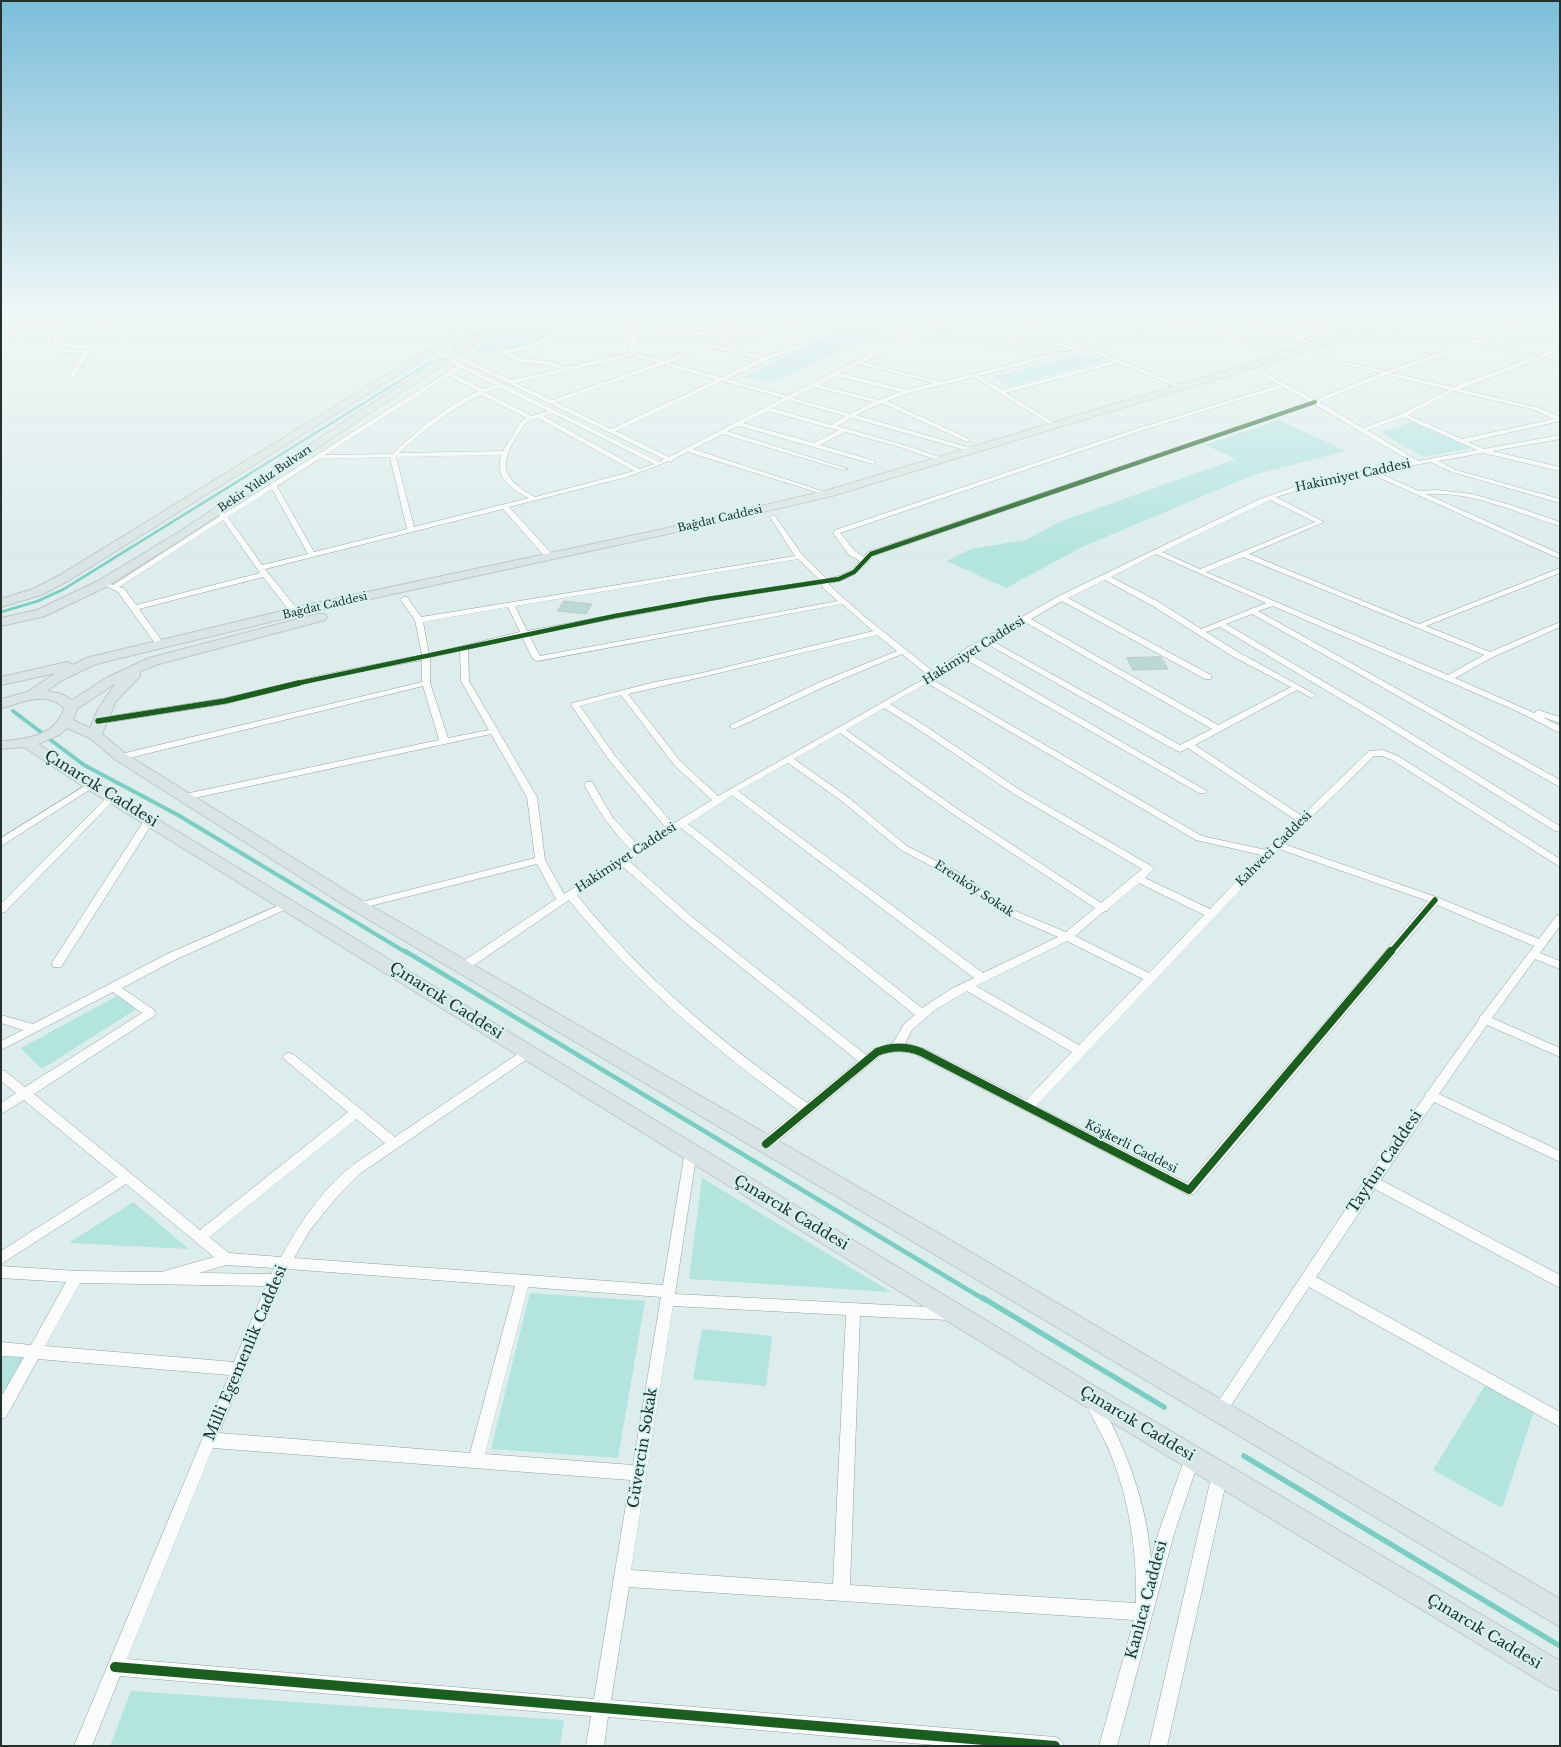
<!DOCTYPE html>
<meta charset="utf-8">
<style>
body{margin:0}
#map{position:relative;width:1561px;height:1747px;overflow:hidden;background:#dcedeb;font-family:"Libre Baskerville",serif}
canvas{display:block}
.frame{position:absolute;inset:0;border:2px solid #24302e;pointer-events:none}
</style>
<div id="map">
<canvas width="1561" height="1747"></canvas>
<div class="frame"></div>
</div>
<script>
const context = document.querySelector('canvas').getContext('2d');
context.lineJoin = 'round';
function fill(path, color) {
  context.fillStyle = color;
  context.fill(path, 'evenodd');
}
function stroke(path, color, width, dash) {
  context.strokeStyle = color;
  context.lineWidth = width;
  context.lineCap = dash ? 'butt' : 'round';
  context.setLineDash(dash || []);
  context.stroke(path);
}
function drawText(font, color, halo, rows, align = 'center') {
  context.font = font + ' "Libre Baskerville",serif';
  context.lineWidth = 4;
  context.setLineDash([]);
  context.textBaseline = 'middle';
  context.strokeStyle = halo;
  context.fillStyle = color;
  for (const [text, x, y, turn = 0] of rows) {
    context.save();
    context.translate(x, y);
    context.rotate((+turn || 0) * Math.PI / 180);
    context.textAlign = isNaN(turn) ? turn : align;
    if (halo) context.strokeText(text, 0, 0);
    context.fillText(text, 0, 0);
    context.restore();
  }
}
const green = new Path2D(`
 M528,314H560L561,325L545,337L526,345L482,354L473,350Z
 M850,325L883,330L775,383L743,377Z
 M1073,356L1091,357L1105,361L1009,386L993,377Z
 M1279,420L1346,451L1253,475L1082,547L1006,588L947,561L971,549L1026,540L1059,522L1236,459L1205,445Z
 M1413,422L1472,448L1423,457L1381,432Z
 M119,995L138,1008L42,1069L21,1048Z
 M702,1178L891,1292L689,1279Z
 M133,1202L189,1249L69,1243Z
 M530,1293L645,1301L618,1458L491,1449Z
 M702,1329L772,1336L766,1386L693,1379Z
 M1,1356L24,1358L1,1396Z
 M1486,1384L1534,1411L1502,1508L1433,1470Z
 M131,1691L564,1720L560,1746H110Z`);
const streamFar4 = new Path2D(`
 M452,348L508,314
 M246,476L432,361`);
const streamFar3 = new Path2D(`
 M1,612L38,601L64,589L248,475`);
const streamFar2 = new Path2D(`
 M13,711L42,733
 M48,738L84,765L178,815L407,953`);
const streamFar1 = new Path2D(`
 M405,951L985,1300`);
const stream = new Path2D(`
 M983,1298L1164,1407
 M1244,1456L1560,1646`);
const building = new Path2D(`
 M564,601L592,604L586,614L558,611Z
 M1161,657L1168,669L1133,670L1127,658Z`);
const street = new Path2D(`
 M1,314H3L12,328L43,323L38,314H43L48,322L92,314H106L105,315L123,337L118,338L100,316L49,325L60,340L59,346L61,349L87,350L90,352L75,376L72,378L69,376L83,353L57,352L53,346L54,340L45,325L14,330L22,342L17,343L9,331L1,332V329L7,328L1,319Z
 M167,314H172L188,331V333H184Z
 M224,314H228V315L226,316Z
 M557,314H561C561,342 532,348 510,353L522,359L548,361L567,367L629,353L635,314H640L638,329L722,333L728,314H733L727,333L783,335L794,314H799L788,336L807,342L814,341V343L767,360L727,379L787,396L908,334L829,314H839L912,332L947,314H954L863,362L941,382L1059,352L1062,354L979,376L1002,390L1113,361L1085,349V347L1087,346L1184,387L1179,388L1118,363L1006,393L1056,424L1057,425L1054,427L974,377L909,393L887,401L969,439V441L967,442L882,403L856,415L974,449V451L972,452L852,418L837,426L904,445L945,459V461L943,462L900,447L845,432L820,445L875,461V463L873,464L739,426L727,431L848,469L843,470L723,434L693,449L831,494L826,495L688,452L673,459V461H669L627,477L509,507L553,555V559H547L503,509L265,569L298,610V614H292L263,577L139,609L164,644L160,646H157L118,592L106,586L110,584L113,585L220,516L218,513L219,512H223L225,513L457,366L438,356V354L431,352V350L458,355L465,359L501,352L503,349H513L537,341L554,329ZM638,332L721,336L719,341L722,343L725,341L726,336L785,339L802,344L765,357L709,343L664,361L635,353ZM709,347L760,359L721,377L669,363ZM504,354L519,362L547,365L561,369L511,380L470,361ZM444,355L454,357L664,459L659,462ZM632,356L658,363L552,400L515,383ZM859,364L934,383L907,390L840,373ZM664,365L716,380L611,429L556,402ZM461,368L495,385L484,389L452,373ZM448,376L478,391L454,404L427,423L392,454L325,455ZM836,376L901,392L879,400L819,385ZM722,381L783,398L669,457L616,431ZM499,387L547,411L532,416L485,392ZM814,387L873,402L850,414L793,398ZM481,395L527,418L522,420L503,451L399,453C424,430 450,409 481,395ZM788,400L846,416L831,425L772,408ZM768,411L829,428L839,430L814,443L743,423ZM552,413L654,464L640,469L543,416ZM538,418L634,471L535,497C492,473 503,458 526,422ZM501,455C495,479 510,488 529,498L414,527L396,457ZM390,457L407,529L314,552L277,486L319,459ZM272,489L308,554L262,565L228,517ZM223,520L260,573L136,605L124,588L119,587Z
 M1047,314H1052L1040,326L1002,347L997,346L1036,324Z
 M1163,314C1170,314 1174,317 1181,318C1189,320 1191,318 1198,324L1196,325L1291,354L1286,355L1190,327L1184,329L1171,324L1173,319ZM1176,322H1189L1191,323L1184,325Z
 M1216,314H1225L1281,332L1309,323L1286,314H1294L1353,335L1350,337L1329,330L1303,339L1319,344V346L1317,347ZM1314,324L1324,328L1297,337L1286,334Z
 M1550,314H1558L1482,341L1536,357L1560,343V348L1549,355L1560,359V363L1545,357L1460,389L1539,408L1560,417V421L1468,442L1484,449L1560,435V439L1492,451L1560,467V471L1483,453L1438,461L1456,470L1560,499V503L1452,472L1431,462L1376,472L1419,491L1436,490L1472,494L1511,505L1560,522V526C1516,513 1474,491 1426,494L1560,554V559L1369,473L1314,485L1276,497L1324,522L1249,554L1419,624L1560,568V573L1426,626L1490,652L1560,622V627L1493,657L1455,678L1534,713L1538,710L1560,717V723L1542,717L1560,726V733L1517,711L1273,606L1258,611L1560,780V787L1252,614L1226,624L1382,716L1560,826V832L1555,831L1376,720L1220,627L1206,632L1238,652L1316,695L1312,698L1297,690L1195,745L1302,816L1369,751L1383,750L1398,756L1560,859V867L1392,760L1382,756H1374L1284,844L1439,898L1539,939L1556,916L1560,915V926L1540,953L1560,961V969L1535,959L1492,1018L1560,1048V1057L1487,1025L1439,1094L1560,1151V1162L1434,1102L1381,1180L1560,1275V1288L1375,1189L1316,1277L1560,1412V1427L1309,1287L1224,1416L1219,1418L1214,1416L1212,1411L1367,1177L1425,1096L1426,1092L1428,1091L1479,1020L1480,1016L1482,1015L1534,946L1437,905L1194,1194L1189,1195L917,1055C905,1051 893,1050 881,1055L770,1148L766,1149L762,1148L760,1144L762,1140L798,1110C711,1046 637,985 569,900L467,970H459L458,967L459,964L556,899L537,864L358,909L354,908L353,906L354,904L535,858L527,797L491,734L185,800L180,797L185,794L439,740L423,686L121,760L117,757L121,754L422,682V660L327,678L225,704L98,724L94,721L98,718L225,698L327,674L422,655L415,620L400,599L404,597H407L421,617L795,556L770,517L773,515L775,516L803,556L827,579C841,576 851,572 860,561L849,555L833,533L835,530L1136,429L1279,385L1265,377L1262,371H1266L1269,375L1315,400L1381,373L1313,357V355L1386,371L1472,341L1411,324V322L1477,340ZM1477,343L1531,358L1453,387L1392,373ZM1387,375L1449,390L1401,414L1363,428L1319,402ZM1283,387L1310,402L868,552L864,557L855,551L840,533L1140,431ZM1454,391L1535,410L1554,419L1462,439L1408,415ZM1314,404L1412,462L1312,481L1260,499L1059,596L960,652L934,672L864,616L829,585V583C855,579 856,572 874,556ZM1403,417L1477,450L1418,461L1367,430ZM1270,500L1315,522L1200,569L1162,552ZM1156,554L1266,603L1201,629L1159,602L1111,577ZM1243,557L1484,655L1448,675L1206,572ZM798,559L820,580L708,597L527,631L515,606ZM1105,580L1153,606L1232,656L1291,687L1218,725L1031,619L1062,601L1205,679H1211V675L1068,598ZM822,584L823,588L838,601L540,656L529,635L708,601ZM842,604L873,631L702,673L655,682L572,703L571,705L609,760L667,829L639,846L613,818L592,782H586L584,784C597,809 612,831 632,851L564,894L545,860L537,797L469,681L468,649L522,637L533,659L537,661ZM508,607L520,632L429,654L423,622ZM1025,622L1212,729L1180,745L992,641ZM877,635L897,651L820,682L729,726L733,729L736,728L826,686L902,654L929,676L718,796L680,761L628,694L702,677ZM987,644L1177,751L1180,752L1188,748L1297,821L1266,850L1202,836L933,680L963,658L1199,793H1205L1207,791L969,654ZM460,651L461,681L489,730L448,738L430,683V658ZM927,683L1196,840L1261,855L1210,909L1145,878L1154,869L1153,867L1020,790L927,727L890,704ZM621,695L674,765L712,800L673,824L615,756L580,706ZM884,708L921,731L1014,794L1142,869L1101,903L956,808L846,730ZM840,733L950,812L1095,908L1066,932L1013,910L958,872L907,846L849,798L794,759ZM788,763L843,802L901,850L950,876L1005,914L1058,937L983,973L738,791ZM732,795L974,978L951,989L922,1008L688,824ZM681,828L915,1015L904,1024L893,1043L873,1049L866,1055L693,918L629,861ZM1279,849L1428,901L1187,1183L1036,1106ZM622,866L685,922L858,1061L807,1103C719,1040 645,980 577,895ZM1139,883L1204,915L1149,973L1075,936L1103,912L1107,911L1108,909ZM1067,941L1143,979L1079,1045L976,986ZM967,991L1072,1052L1026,1100L925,1049L905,1043L912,1030L935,1010Z
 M1049,341L1082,348L1085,350L1082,352L1047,344L1046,343Z
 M91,782L94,783L96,785L94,787L1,846V838Z
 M112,794L117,797L115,799L5,912L1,913V904L109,795Z
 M150,816L155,819L61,967H53L52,964L53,961L145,819Z
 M289,901L294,904L293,906L175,960L122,988L154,1010L156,1013L154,1016L34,1094L200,1230L348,1112L285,1060L283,1057L285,1054L289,1053L293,1054L395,1137L525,1049L529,1048L533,1049L535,1052L533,1055L361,1173L337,1197L310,1230L294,1258L663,1285L685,1151L687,1147L691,1146L695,1147L697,1151L675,1294L948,1308L953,1310L955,1314L953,1318L948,1320L860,1316L850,1585L1136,1603C1137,1552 1130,1503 1111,1455C1104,1437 1093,1421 1086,1403L1088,1398L1093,1396L1098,1398C1126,1448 1146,1501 1151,1559L1158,1534L1187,1452L1192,1450L1197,1452L1200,1457L1174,1534L1117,1746H1099L1134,1620L629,1587L611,1700L1055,1737L1061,1740L1064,1746H946L608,1717L604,1746H586L591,1716L120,1676L92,1746H74L229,1375L38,1359L6,1417L1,1419V1397L24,1357L1,1356V1342L31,1345L66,1282L1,1278V1266L76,1271L161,1272L214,1257L126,1184L1,1264V1251L117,1177L24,1100L1,1114V1103L16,1093L1,1081V1070L5,1071L25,1087L142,1013L113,992L1,1050V1041L23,1030L1,1023V1015L33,1024L167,954ZM356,1119L385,1143C375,1150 363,1157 353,1165C321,1190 300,1223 281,1257L229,1253L209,1237ZM226,1265L274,1268L271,1274L199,1273ZM288,1269L515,1286L470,1453L219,1433L281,1282ZM80,1283L266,1286L234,1362L45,1346ZM528,1287L661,1297L633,1465L485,1454ZM673,1306L846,1315L833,1584L631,1570ZM213,1448L630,1480L594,1699L127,1659Z
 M1220,1466L1225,1469L1228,1474L1167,1746H1149L1212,1474L1215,1469Z`);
const secondary = new Path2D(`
 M854,314H868L1024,349L1066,352L1177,323L1180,325L1066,356L1024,353Z`);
const primary = new Path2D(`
 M485,314H495L68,581L41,595L1,607V599L33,589L60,575Z
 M512,314H522L374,410L187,536L106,587L45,616L1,626V618L37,610L98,581L179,532L368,406Z
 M1398,314H1410L1373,330L1234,374L832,496L663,535L311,612L96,664L62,680L47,691L61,694L72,700L106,678L149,658L317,614H325L327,617L325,620L159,664L140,671V676L116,701L102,734L126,754L356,897L945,1237L1560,1599V1627L929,1251L344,905L116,760L90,738L67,728L59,735L38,744L91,779L1096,1387L1560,1661V1691L1550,1687L1080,1403L81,785L24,747L1,749V741C26,740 57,735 64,708C46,690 22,703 1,708V699L27,692L56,673L1,685V677L67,662L73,665L86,658L311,604L663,529L825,491L1228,370L1367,326ZM116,683L98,709L90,728L73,720L77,709Z
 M1427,314H1440L1397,331L1390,329Z`);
const cyclewayFar4 = new Path2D(`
 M1099,476L1315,402`);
const cyclewayFar3 = new Path2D(`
 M294,684L615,616L708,599L839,579L854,572L871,554L1102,475`);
const cyclewayFar2 = new Path2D(`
 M98,721L225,701L299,683
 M1390,953L1435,900`);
const cyclewayFar1 = new Path2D(`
 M766,1144L877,1052C892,1046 906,1046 921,1052L1189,1190L1391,951`);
const cycleway = new Path2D(`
 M115,1667L1055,1746`);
const farStreetnames = [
 ["Bekir Yıldız Bulvarı",265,479,-34],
 ["Bağdat Caddesi",720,519,-13],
 ["Bağdat Caddesi",325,606,-13]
];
const streetNames = [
 ["Hakimiyet Caddesi",1353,476,-12],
 ["Hakimiyet Caddesi",974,651,-32],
 ["Kahveci Caddesi",1274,849,-45],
 ["Hakimiyet Caddesi",626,858,-33],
 ["Erenköy Sokak",974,889,33],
 ["Köşkerli Caddesi",1131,1147,27]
];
const nearStreetnames = [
 ["Çınarcık Caddesi",101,789,32],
 ["Çınarcık Caddesi",446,1001,32],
 ["Tayfun Caddesi",1385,1162,-56],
 ["Çınarcık Caddesi",791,1213,31],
 ["Milli Egemenlik Caddesi",246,1353,-67],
 ["Çınarcık Caddesi",1137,1424,31],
 ["Güvercin Sokak",643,1448,-81],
 ["Kanlıca Caddesi",1147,1600,-75],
 ["Çınarcık Caddesi",1484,1632,31]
];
fill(green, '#b3e4de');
stroke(streamFar4, '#7bcdc4', 2);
stroke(streamFar3, '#7bcdc4', 2.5);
stroke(streamFar2, '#7bcdc4', 4);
stroke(streamFar1, '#7bcdc4', 4.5);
stroke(stream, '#7bcdc4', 5.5);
fill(building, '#bcd8d4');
stroke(building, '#bdcbc9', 1);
stroke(street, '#93a09f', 1);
stroke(secondary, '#93a09f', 1);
stroke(primary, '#bec7c6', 2);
fill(street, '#fafcfc');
fill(secondary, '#eaf0f0');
fill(primary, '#d9e5e4');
stroke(cyclewayFar4, '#1b5e20', 4);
stroke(cyclewayFar3, '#1b5e20', 4.5);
stroke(cyclewayFar2, '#1b5e20', 5.5);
stroke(cyclewayFar1, '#1b5e20', 8);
stroke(cycleway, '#1b5e20', 10);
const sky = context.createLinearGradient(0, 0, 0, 559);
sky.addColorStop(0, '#7cbeda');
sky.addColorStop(0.56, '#eff7f6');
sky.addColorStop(1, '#eff7f600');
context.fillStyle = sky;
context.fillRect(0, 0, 1561, 559);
drawText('11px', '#24302e', '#d5f4f0', farStreetnames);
drawText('12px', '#24302e', '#d5f4f0', streetNames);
drawText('15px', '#24302e', '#d5f4f0', nearStreetnames);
</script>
